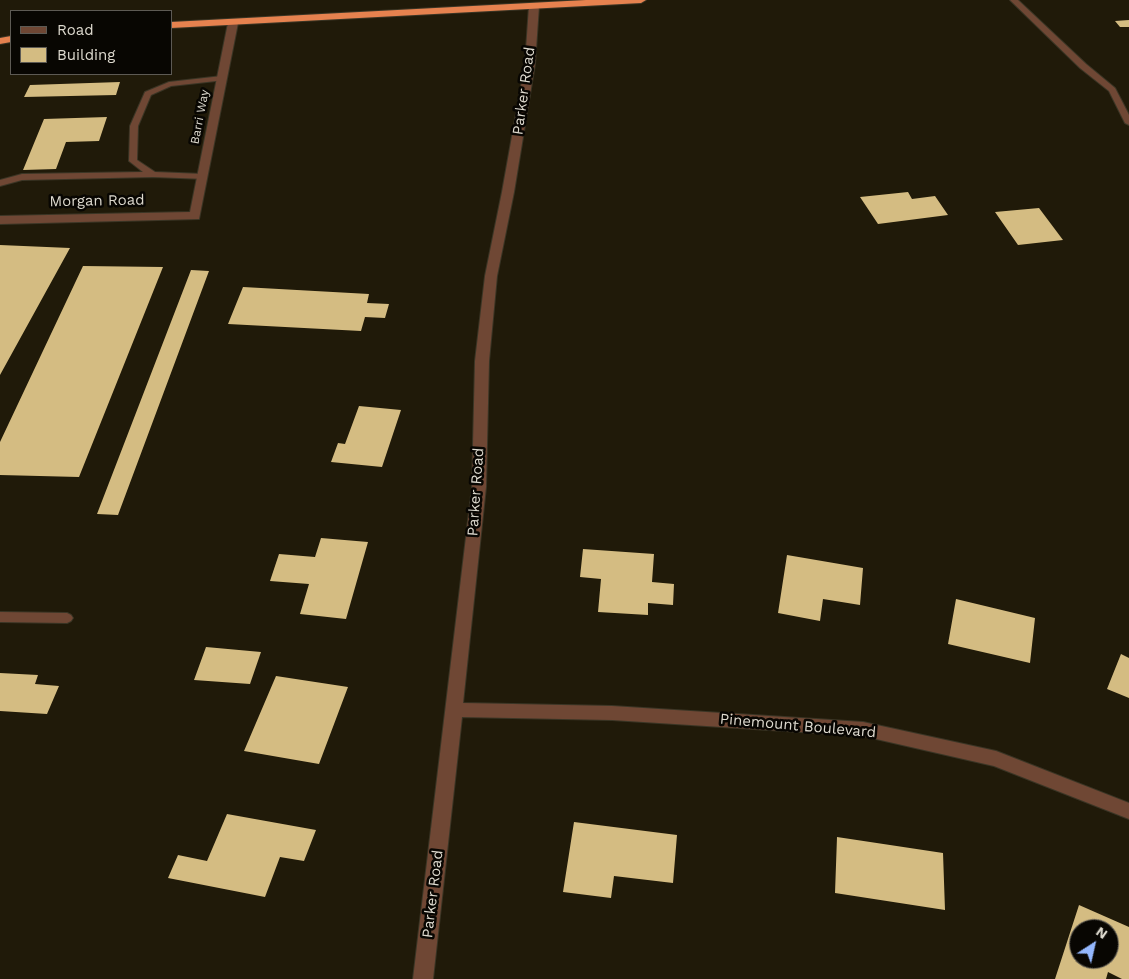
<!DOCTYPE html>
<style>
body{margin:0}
#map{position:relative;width:1129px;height:979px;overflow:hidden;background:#201a09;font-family:"Work Sans",sans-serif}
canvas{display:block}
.legend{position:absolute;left:10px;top:10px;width:162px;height:65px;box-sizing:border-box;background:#080602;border:1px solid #5d5a54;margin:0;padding:6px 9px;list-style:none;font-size:15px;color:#ddd9ce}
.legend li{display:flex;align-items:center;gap:10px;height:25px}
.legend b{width:25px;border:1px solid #5d5a54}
.north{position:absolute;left:1069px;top:919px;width:50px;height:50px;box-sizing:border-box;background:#080602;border:1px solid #5d5a54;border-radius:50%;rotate:35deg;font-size:14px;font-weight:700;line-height:20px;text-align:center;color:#ddd9ce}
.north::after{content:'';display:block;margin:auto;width:18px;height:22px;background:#94b7fd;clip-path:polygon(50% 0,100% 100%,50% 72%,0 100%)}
</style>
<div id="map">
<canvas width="1129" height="979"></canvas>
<ul class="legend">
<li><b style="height:6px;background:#6f4734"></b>Road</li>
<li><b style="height:14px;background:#d4bc82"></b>Building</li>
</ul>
<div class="north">N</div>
</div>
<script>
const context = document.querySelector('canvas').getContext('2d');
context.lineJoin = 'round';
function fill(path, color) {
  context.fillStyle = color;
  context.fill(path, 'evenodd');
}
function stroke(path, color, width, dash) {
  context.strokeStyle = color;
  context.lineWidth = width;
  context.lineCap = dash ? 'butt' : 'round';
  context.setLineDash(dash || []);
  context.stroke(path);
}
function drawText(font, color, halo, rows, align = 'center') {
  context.font = font + ' "Work Sans",sans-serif';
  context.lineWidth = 5;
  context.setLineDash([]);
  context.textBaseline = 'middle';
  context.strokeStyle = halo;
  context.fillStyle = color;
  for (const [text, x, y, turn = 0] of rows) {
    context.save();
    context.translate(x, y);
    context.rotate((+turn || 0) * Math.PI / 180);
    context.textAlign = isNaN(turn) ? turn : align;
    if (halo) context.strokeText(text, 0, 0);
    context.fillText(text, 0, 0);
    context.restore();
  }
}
const building = new Path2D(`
 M1129,20V27H1120L1115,21Z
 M120,82L116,95L24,97L30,85Z
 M107,117L99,141L66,142L56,169L23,170L44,119Z
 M908,192L912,199L935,196L948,215L878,224L860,197Z
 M1039,208L1063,240L1018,245L995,212Z
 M0,245L70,248L0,375Z
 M83,266L163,267L79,477L0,475V442Z
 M191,270L209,271L118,515L97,514Z
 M243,287L369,294L367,303L389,304L385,318L365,317L361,331L228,324Z
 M359,406L401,410L382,467L331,462L338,443L345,444Z
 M321,538L368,542L346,619L300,614L309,584L270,581L279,554L315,557Z
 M583,549L654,554L652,582L674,584L673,605L648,603V615L598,612L601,579L580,577Z
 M787,555L863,568L860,605L823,599L820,621L778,613Z
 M956,599L1035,618L1030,663L948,644Z
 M206,647L261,652L250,684L194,680Z
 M1121,654L1129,658V698L1107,689Z
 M0,673L38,675L35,684L59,686L47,714L0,711Z
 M276,676L348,687L319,764L244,751Z
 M227,814L316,830L304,861L280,857L265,897L168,878L178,855L207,861Z
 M574,822L677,835L673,883L614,876L611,898L563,892Z
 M837,837L943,853L945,910L835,893Z
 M1079,905L1129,927V979H1122L1108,972L1106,979H1055ZM1079,929H1109V959H1079Z`);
const lane = new Path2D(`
 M1010,0H1018L1086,64L1115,88L1129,115V125L1125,123L1109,91L1080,68Z
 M222,76L226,78L225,80L171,86L151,95L138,126L137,160L155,172L203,174L207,177L206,179L153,177L22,180L0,186V180L22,174L143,172L129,161L130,126L145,92L169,82Z
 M0,612L67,613L71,615L73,618L71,621L67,623L0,622Z`);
const street = new Path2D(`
 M534,3L539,6L535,64L514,192L497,276L489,361L486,487L463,703L612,706L863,722L996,751L1129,803V819L994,766L863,736L612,720L462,717L433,979H413L472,487L475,361L485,276L502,192L525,64L529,6Z
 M233,20L238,23L199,219L0,224V216L190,212L228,23Z`);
const highway = new Path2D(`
 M586,0H646L641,3L171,28V22Z
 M11,36V42L0,44V38Z`);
const farStreetnames = [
 ["Barri Way",200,117,-79]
];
const streetNames = [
 ["Parker Road",524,91,-82],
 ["Morgan Road",97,201,-1],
 ["Parker Road",476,492,-86],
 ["Pinemount Boulevard",798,726,5],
 ["Parker Road",433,894,-83]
];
fill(building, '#d4bc82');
stroke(lane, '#3a3525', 2);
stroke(street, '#3a3525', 2);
stroke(highway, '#3a3525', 2);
fill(lane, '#6f4734');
fill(street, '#6f4734');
fill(highway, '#e6824f');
drawText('12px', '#ddd9ce', '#080602', farStreetnames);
drawText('15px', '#ddd9ce', '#080602', streetNames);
</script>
